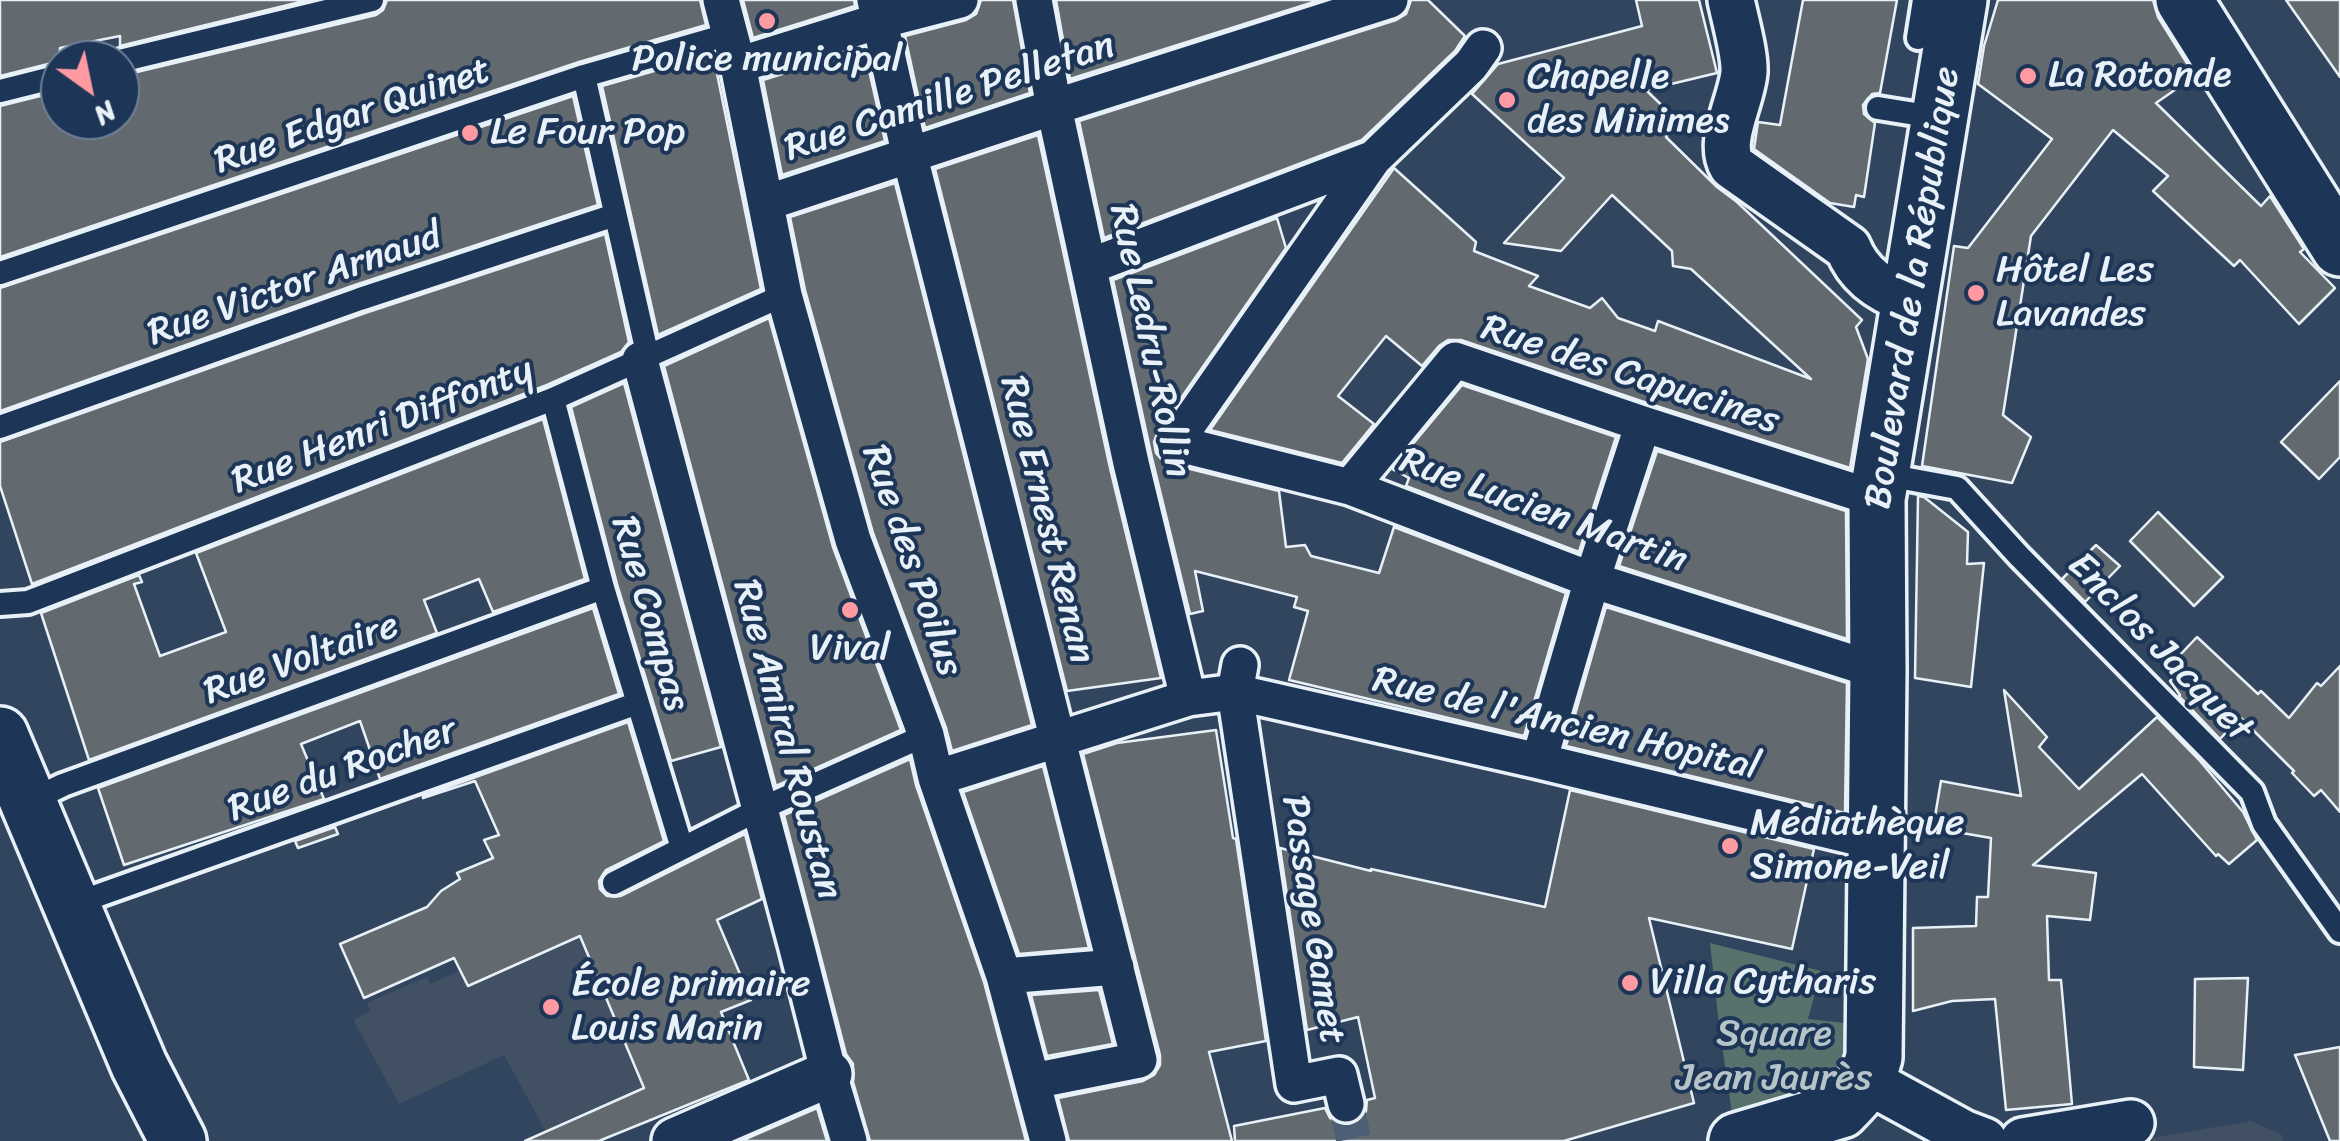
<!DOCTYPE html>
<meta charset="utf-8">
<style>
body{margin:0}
#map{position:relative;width:2340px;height:1141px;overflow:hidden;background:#32455e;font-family:Sriracha,sans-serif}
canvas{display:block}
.north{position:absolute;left:40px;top:40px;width:100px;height:100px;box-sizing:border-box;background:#1d3557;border:2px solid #6e8097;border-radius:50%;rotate:147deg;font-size:28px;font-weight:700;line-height:40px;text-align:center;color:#e8f1f8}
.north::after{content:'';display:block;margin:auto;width:35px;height:45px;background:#ff9aa2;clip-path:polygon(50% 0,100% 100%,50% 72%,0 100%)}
</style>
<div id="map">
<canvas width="2340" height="1141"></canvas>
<div class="north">N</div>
</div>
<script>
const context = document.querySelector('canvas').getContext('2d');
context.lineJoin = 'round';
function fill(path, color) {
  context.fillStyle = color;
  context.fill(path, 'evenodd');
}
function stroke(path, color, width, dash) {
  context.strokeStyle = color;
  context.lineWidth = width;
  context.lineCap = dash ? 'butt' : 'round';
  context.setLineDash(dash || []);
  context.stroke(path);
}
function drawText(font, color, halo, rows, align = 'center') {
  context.font = font + ' Sriracha,sans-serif';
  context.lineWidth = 8;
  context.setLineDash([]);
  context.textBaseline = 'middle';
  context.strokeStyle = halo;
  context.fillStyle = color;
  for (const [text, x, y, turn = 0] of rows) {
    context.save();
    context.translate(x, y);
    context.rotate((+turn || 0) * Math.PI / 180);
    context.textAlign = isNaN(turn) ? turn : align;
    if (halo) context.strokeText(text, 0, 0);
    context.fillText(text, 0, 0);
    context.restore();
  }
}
const built = new Path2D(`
 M697,866L714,920L751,1000L721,1013L749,1078L599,1141H551L504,1055L399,1104L355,1023V1019L370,1011L367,1003L427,977L430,984Z
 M2251,1121L2282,1135L2283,1141H2132Z`);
const green = new Path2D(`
 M1710,943L1821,971L1808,1019L1853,1024L1854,1050L1826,1092L1733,1120L1719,1025Z`);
const building = new Path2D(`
 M0,0H308L120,46V36L60,48V61L0,76Z
 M387,0H700L706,25L579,62L0,257V106L60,91V120H120V76L376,15L383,10Z
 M743,0H854L855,6L753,38Z
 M981,0H1013L1030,93L925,128L905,36L966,20L976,14Z
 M1056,0H1320L1070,79Z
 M1411,0H1428L1465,36L1455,51L1362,140L1104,238L1079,121L1396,20L1406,14Z
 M1636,0H1699L1717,73L1646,90L1679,122L1666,137L1717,187L1737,202L1862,320L1856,327L1868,359L1850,468L1650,404L1461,340H1448L1439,346L1422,366L1386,336L1338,396L1374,424L1342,463L1210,430L1394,168L1476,242L1474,251L1538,276L1529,286L1590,308L1602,298L1618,318L1655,331L1658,321L1811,379L1691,269L1673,266L1672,251L1612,195L1561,251L1504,243L1564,178L1472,94L1498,64L1642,26Z
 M1803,0H1897L1880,93L1872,94L1863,105L1864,114L1875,123L1864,197L1856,195L1854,207L1830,203L1754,149L1758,122L1780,125Z
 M1998,0H2153L2158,17L2195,76L2156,103L2261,206L2270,196L2304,249L2300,252L2335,288L2299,324L2240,260L2234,266L2153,191L2168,176L2113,130L2031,236L2003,415L2031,437L2012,483L1922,466L1954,246L1968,248L2052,139L1978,84L1984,46Z
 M2286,0H2340V77Z
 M864,48L885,141L782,175L763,80Z
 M713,54L761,289L658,335L602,86Z
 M573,96L598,205L355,285L0,411V288Z
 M1038,135L1110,468L1161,678L1067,691L935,169Z
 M895,183L1032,725L952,751L946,728L873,533L805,290L790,217Z
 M1277,218L1286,248L1158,431L1154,442L1156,453L1162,460L1170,464L1279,491L1286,547L1305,545L1311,556L1379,573L1394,527L1566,593L1524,736L1289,680L1308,611L1294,607L1297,597L1195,571L1203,611L1190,614L1152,458L1113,280Z
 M605,234L629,342L621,352L547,385L32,584L0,486V442L365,313Z
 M769,318L833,547L901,730L776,786L664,366Z
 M2340,381V457L2319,479L2281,442Z
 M624,383L721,747L671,761L617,584L571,407Z
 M1462,385L1616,437L1579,552L1406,486L1409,478L1392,469Z
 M543,419L585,579L493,612L479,579L424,600L437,633L89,760L41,613L139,575L142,582L134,584L160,656L226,632L196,553Z
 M1657,451L1846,511L1847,639L1619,566Z
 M1918,496L1924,497L1968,532L1967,564L1984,563L1971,687L1915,678Z
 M2158,512L2223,577L2194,606L2130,541Z
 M2096,545L2120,566L2085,602L2062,579Z
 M1606,607L1847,683L1845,813L1566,746Z
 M593,608L619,694L380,779L360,721L301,744L324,799L124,865L98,788Z
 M2197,637L2258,694L2261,691L2289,718L2317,683L2321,686L2340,666V812L2321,790L2314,796L2292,773L2294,771L2240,717L2220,739L2179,696L2180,695L2170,681L2186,664L2179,656Z
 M2004,690L2047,737L2039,747L2079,789L2157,717L2200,761L2243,812L2257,840L2229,864L2218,854L2216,856L2142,774L2033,865L2096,873L2090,920L2047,916L2049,980H2061L2072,1104L2006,1110L1995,999L1952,1001L1913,1011V928L1976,926L1977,897H1988L1991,838L1933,828L1941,781L2021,796Z
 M628,722L664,841L606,870L599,881L600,889L607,896H621L745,834L762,899L717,920L751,1000L721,1012L749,1080L599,1141H525L644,1088L580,936L468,986L454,958L364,998L340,944L427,907L441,891L460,879L457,873L493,858L484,840L499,835L475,781L423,798V796Z
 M1216,730L1233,838L1236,839L1266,1041L1209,1052L1232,1141H1069L1058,1098L1143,1081L1154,1075L1160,1065V1055L1083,754L1117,743Z
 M910,759L916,785L984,982L1026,1141H870L853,1082V1064L846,1054L784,815Z
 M1043,766L1089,948L1019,954L963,792Z
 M1570,790L1814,849L1792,949L1649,918L1694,1103L1564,1141H1235L1234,1126L1325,1108L1330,1118L1339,1124H1352L1360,1120L1366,1111L1367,1100L1375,1098L1358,1017L1307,1030L1280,848L1371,871V869L1545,907Z
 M335,827L338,834L298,848L295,841Z
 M2248,978L2243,1070L2194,1067L2195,979Z
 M1099,990L1113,1044L1047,1056L1031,995Z
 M2340,1047V1141H2330L2295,1055Z
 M817,1108L827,1141H741Z`);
const pedestrianTunnel = new Path2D(`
 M1346,1104L1354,1141`);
const service = new Path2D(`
 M1918,38L1924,0
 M120,61L372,0
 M584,76L648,357
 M0,91L60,76
 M1878,108L1940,118
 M0,273L584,76L730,34
 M553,399L603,588L682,848
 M0,427L360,299L615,215
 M1881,474L1957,488L2019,556L2252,792L2264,824L2340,931
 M0,604L28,602L553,399L784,295
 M28,802L63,785L603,588
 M614,883L760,809L926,735
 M71,905L638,703`);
const pedestrian = new Path2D(`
 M721,0L738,65L784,295L853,540L926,735L936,778L1004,976L1048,1141
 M875,0L910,157L1139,1060L1033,1081
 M1034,0L1054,107L1131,463L1188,698
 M738,65L879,21L960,0
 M766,203L1054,107L1390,0
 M1090,266L1374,158
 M640,360L796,944L829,1074L849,1141
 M1175,443L1350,487L1592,580L1878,671
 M1175,443L1374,158L1471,65L1483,48
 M1350,487L1455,360L1643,424L1877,499
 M1240,665L1235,692L1294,1084L1339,1075L1346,1104
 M1539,761L1592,580L1643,424
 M936,778L1188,698L1235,692L1539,761L1876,842
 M1004,976L1116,967`);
const minor = new Path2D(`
 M1731,0C1735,19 1745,54 1744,72C1742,100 1717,141 1732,166L1848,248C1859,276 1882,291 1909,300
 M1868,1081L1963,1133L1984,1141
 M675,1141L829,1074
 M2023,1141L2131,1123`);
const tertiary = new Path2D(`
 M2184,0L2340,248
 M0,735L139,1065L178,1141
 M1737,1141L1841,1110C1860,1091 1867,1083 1874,1057L1878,671L1877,499L1959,0`);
const markers = [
 [767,21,10,"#ff9aa2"],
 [2028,76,10,"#ff9aa2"],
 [1507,100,10,"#ff9aa2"],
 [470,133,10,"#ff9aa2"],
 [1976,293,10,"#ff9aa2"],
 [850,610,10,"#ff9aa2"],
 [1730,846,10,"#ff9aa2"],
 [1630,983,10,"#ff9aa2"],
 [551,1007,10,"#ff9aa2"]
];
const poiNames = [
 ["Police municipal",767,60,"center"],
 ["La Rotonde",2048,76],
 ["Chapelle",1527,78],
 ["des Minimes",1527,122],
 ["Le Four Pop",490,133],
 ["Hôtel Les",1996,271],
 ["Lavandes",1996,315],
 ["Vival",850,649,"center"],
 ["Médiathèque",1750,824],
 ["Simone-Veil",1750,868],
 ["Villa Cytharis",1650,983],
 ["École primaire",571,985],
 ["Louis Marin",571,1029]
];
const streetNames = [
 ["Rue Camille Pelletan",950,98,-18],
 ["Rue Edgar Quinet",353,117,-19],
 ["Rue Victor Arnaud",295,286,-19],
 ["Boulevard de la République",1914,288,-81],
 ["Rue Ledru-Rollin",1149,341,78],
 ["Rue des Capucines",1630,376,18],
 ["Rue Henri Diffonty",383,427,-21],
 ["Rue Lucien Martin",1543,512,20],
 ["Rue Ernest Renan",1046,520,76],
 ["Rue des Poilus",911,561,71],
 ["Rue Compas",649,614,74],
 ["Enclos Jacquet",2159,648,46],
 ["Rue Voltaire",302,660,-20],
 ["Rue de l'Ancien Hopital",1566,725,13],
 ["Rue Amiral Roustan",786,740,75],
 ["Rue du Rocher",343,771,-20],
 ["Passage Gamet",1312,920,81]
];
const parkNames = [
 ["Square",1774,1035],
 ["Jean Jaurès",1774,1079]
];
fill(built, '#415063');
fill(green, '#58716d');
fill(building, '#636a6f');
stroke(building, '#e8f1f8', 2.5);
stroke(pedestrianTunnel, '#4d5f75', 35, [35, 18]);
stroke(service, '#e8f1f8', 30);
stroke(pedestrian, '#e8f1f8', 42);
stroke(minor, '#e8f1f8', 52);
stroke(tertiary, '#e8f1f8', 62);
stroke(service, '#1d3557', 22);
stroke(pedestrian, '#1d3557', 35);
stroke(minor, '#1d3557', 45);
stroke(tertiary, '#1d3557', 55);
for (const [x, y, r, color] of markers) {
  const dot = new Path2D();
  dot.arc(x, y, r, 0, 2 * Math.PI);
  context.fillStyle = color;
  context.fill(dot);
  stroke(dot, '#1d3557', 4);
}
drawText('38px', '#e8f1f8', '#1d3557', poiNames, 'left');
drawText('38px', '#e8f1f8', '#1d3557', streetNames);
drawText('38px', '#b6c4c7', '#1d3557', parkNames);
</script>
